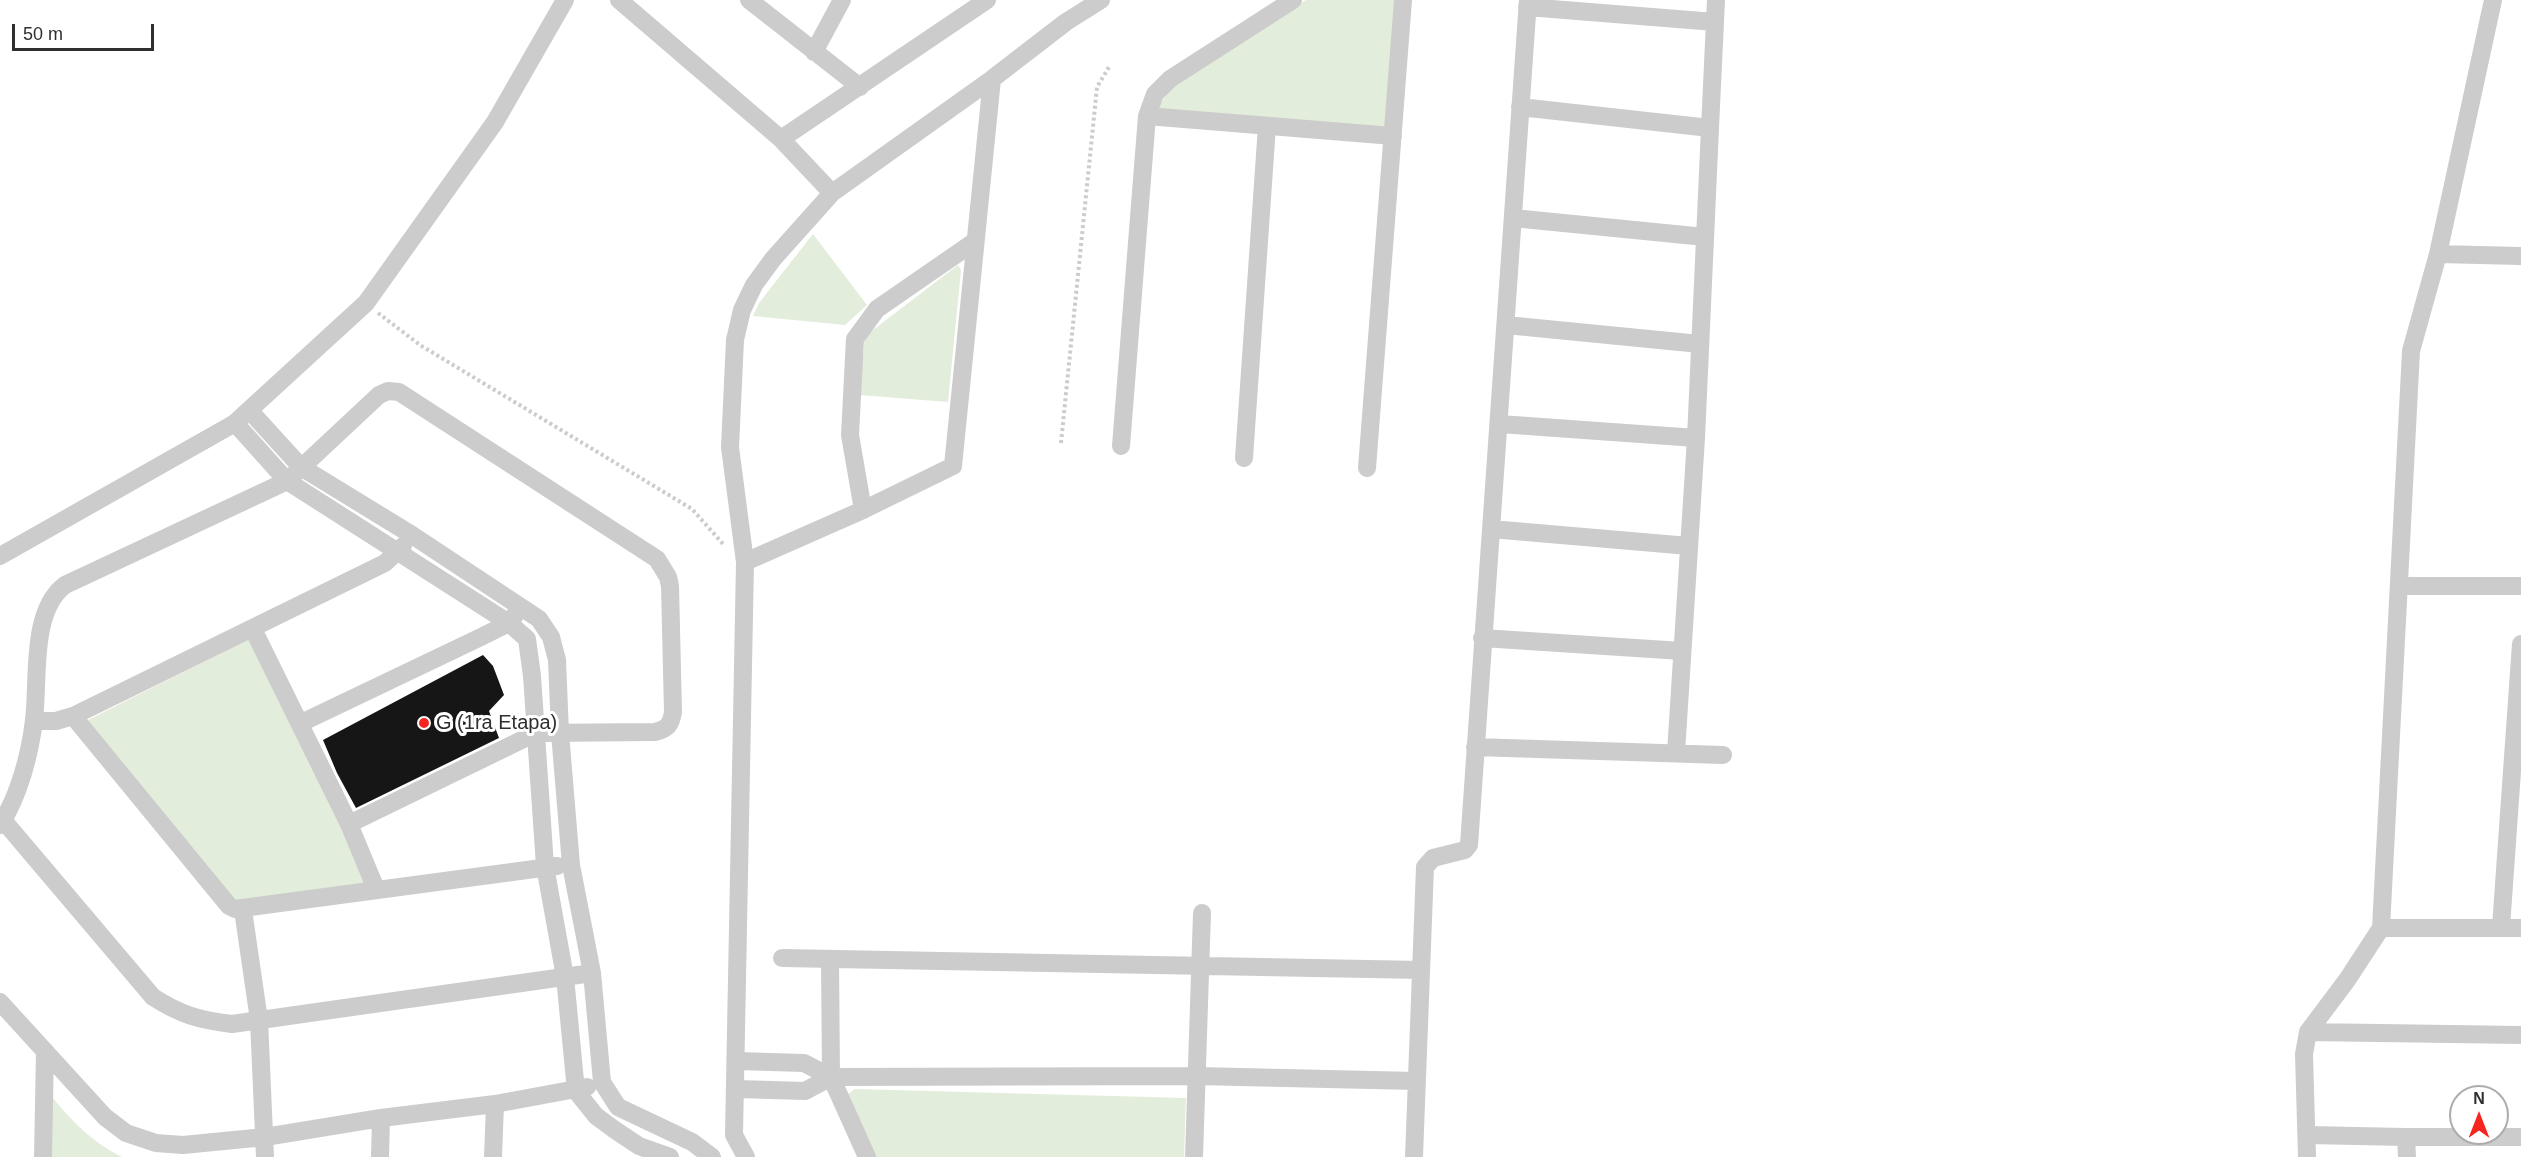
<!DOCTYPE html>
<style>
body{margin:0}
#map{position:relative;width:2521px;height:1157px;overflow:hidden;background:#fff;font-family:Helvetica,sans-serif}
canvas{display:block}
.north{position:absolute;left:2449px;top:1085px;width:60px;height:60px;box-sizing:border-box;background:#fff;border:2px solid #acacac;border-radius:50%;rotate:0deg;font-size:16px;font-weight:700;line-height:24px;text-align:center;color:#2f2f2f}
.north::after{content:'';display:block;margin:auto;width:21px;height:27px;background:#f62520;clip-path:polygon(50% 0,100% 100%,50% 72%,0 100%)}
.scale{position:absolute;left:12px;top:24px;width:142px;height:27px;box-sizing:border-box;border:3px solid #2f2f2f;border-top:0;padding-left:8px;font-size:18px;line-height:21px;white-space:nowrap;color:#2f2f2f;-webkit-text-stroke:4px #fff;paint-order:stroke}
</style>
<div id="map">
<canvas width="2521" height="1157"></canvas>
<div class="north">N</div>
<div class="scale">50 m</div>
</div>
<script>
const context = document.querySelector('canvas').getContext('2d');
context.lineJoin = 'round';
function fill(path, color) {
  context.fillStyle = color;
  context.fill(path, 'evenodd');
}
function stroke(path, color, width, dash) {
  context.strokeStyle = color;
  context.lineWidth = width;
  context.lineCap = dash ? 'butt' : 'round';
  context.setLineDash(dash || []);
  context.stroke(path);
}
function drawText(font, color, halo, rows, align = 'center') {
  context.font = font + ' Helvetica,sans-serif';
  context.lineWidth = 6;
  context.setLineDash([]);
  context.textBaseline = 'middle';
  context.strokeStyle = halo;
  context.fillStyle = color;
  for (const [text, x, y, turn = 0] of rows) {
    context.save();
    context.translate(x, y);
    context.rotate((+turn || 0) * Math.PI / 180);
    context.textAlign = isNaN(turn) ? turn : align;
    if (halo) context.strokeText(text, 0, 0);
    context.fillText(text, 0, 0);
    context.restore();
  }
}
const green = new Path2D(`
 M1306,0H1395L1386,127L1163,114L1159,105L1174,85Z
 M813,234L867,305L845,325L753,316L759,303Z
 M958,265L961,270L948,402L859,395L865,336Z
 M249,639L369,883L234,905L82,723Z
 M855,1089L1186,1098L1184,1157H867L845,1096Z
 M48,1092C70,1119 90,1141 122,1157H47Z`);
const building = new Path2D(`
 M483,655L493,666L504,695L489,711L499,738L356,808L337,773L323,740Z`);
const path = new Path2D(`
 M378,313L420,345L692,509L724,545
 M1061,443L1097,87L1109,67`);
const minor = new Path2D(`
 M619,0L781,139L832,193
 M749,0L860,87
 M1527,7L1715,22
 M814,52L842,0
 M1520,107L1710,128L1696,438
 M1147,116L1393,136
 M1710,128L1716,0
 M781,139L987,0
 M1513,218L1705,237
 M2438,254L2521,256
 M1506,325L1700,344
 M250,411L301,467L412,535L539,619L551,637L557,660L560,733L571,865L592,973L602,1082L618,1107L692,1142L712,1157
 M235,423L287,481L509,623L527,639L532,676L545,866L565,977L576,1091L596,1116L615,1130L639,1146L670,1157
 M1500,424L1696,438L1676,753
 M1121,446L1147,116L1155,94L1170,79L1293,0
 M1244,458L1267,126
 M1367,468L1403,0
 M863,510L850,435L855,339L877,309L974,242
 M1491,529L1689,546
 M0,556L235,423L366,303L495,122L565,0
 M745,562L863,510L953,466L992,79
 M2399,586H2521
 M253,629L349,824L376,889
 M1482,638L1682,651
 M73,716L229,906L235,909L557,866
 M34,721H56L73,716L385,563L403,546
 M301,723L481,637L509,623L515,615
 M1475,747L1723,755
 M3,820L153,997C181,1015 199,1020 232,1024L592,973
 M0,825C19,796 30,754 34,720C39,680 30,611 65,585L287,481L379,395L388,391L399,392L657,559L668,577L670,586L673,712C671,724 668,729 655,732L536,733L349,824
 M243,910L259,1020L265,1157
 M2501,927L2521,644
 M2381,928H2521
 M782,958L1421,970
 M830,959L831,1077L867,1157
 M0,1002L105,1117L126,1133L156,1143L183,1145L265,1137L381,1118L495,1104L587,1087
 M2308,1032L2347,980L2381,928L2411,351L2438,254L2493,0
 M737,1061L804,1063L831,1077L1196,1076L1416,1081
 M737,1089L805,1091L831,1077
 M2307,1135L2406,1137L2407,1157
 M2406,1137H2521
 M43,1157L45,1051
 M380,1157L381,1118
 M493,1157L495,1104
 M746,1157L734,1135L745,562L730,447L735,340L742,310L754,285L773,259L832,193L992,79L1066,22L1101,0
 M1194,1157L1202,913
 M1414,1157L1425,867L1433,858L1465,850L1469,845L1528,0
 M2307,1157L2304,1054L2308,1032L2521,1035`);
const markers = [
 [424,723,6,"#f62520"]
];
const poiNames = [
 ["G (1ra Etapa)",436,723]
];
fill(green, '#e3eddb');
fill(building, '#161616');
stroke(path, '#ccc', 4, [3, 3]);
stroke(minor, '#ccc', 18);
for (const [x, y, r, color] of markers) {
  const dot = new Path2D();
  dot.arc(x, y, r, 0, 2 * Math.PI);
  context.fillStyle = color;
  context.fill(dot);
  stroke(dot, '#fff', 2);
}
drawText('20px', '#2f2f2f', '#fff', poiNames, 'left');
</script>
